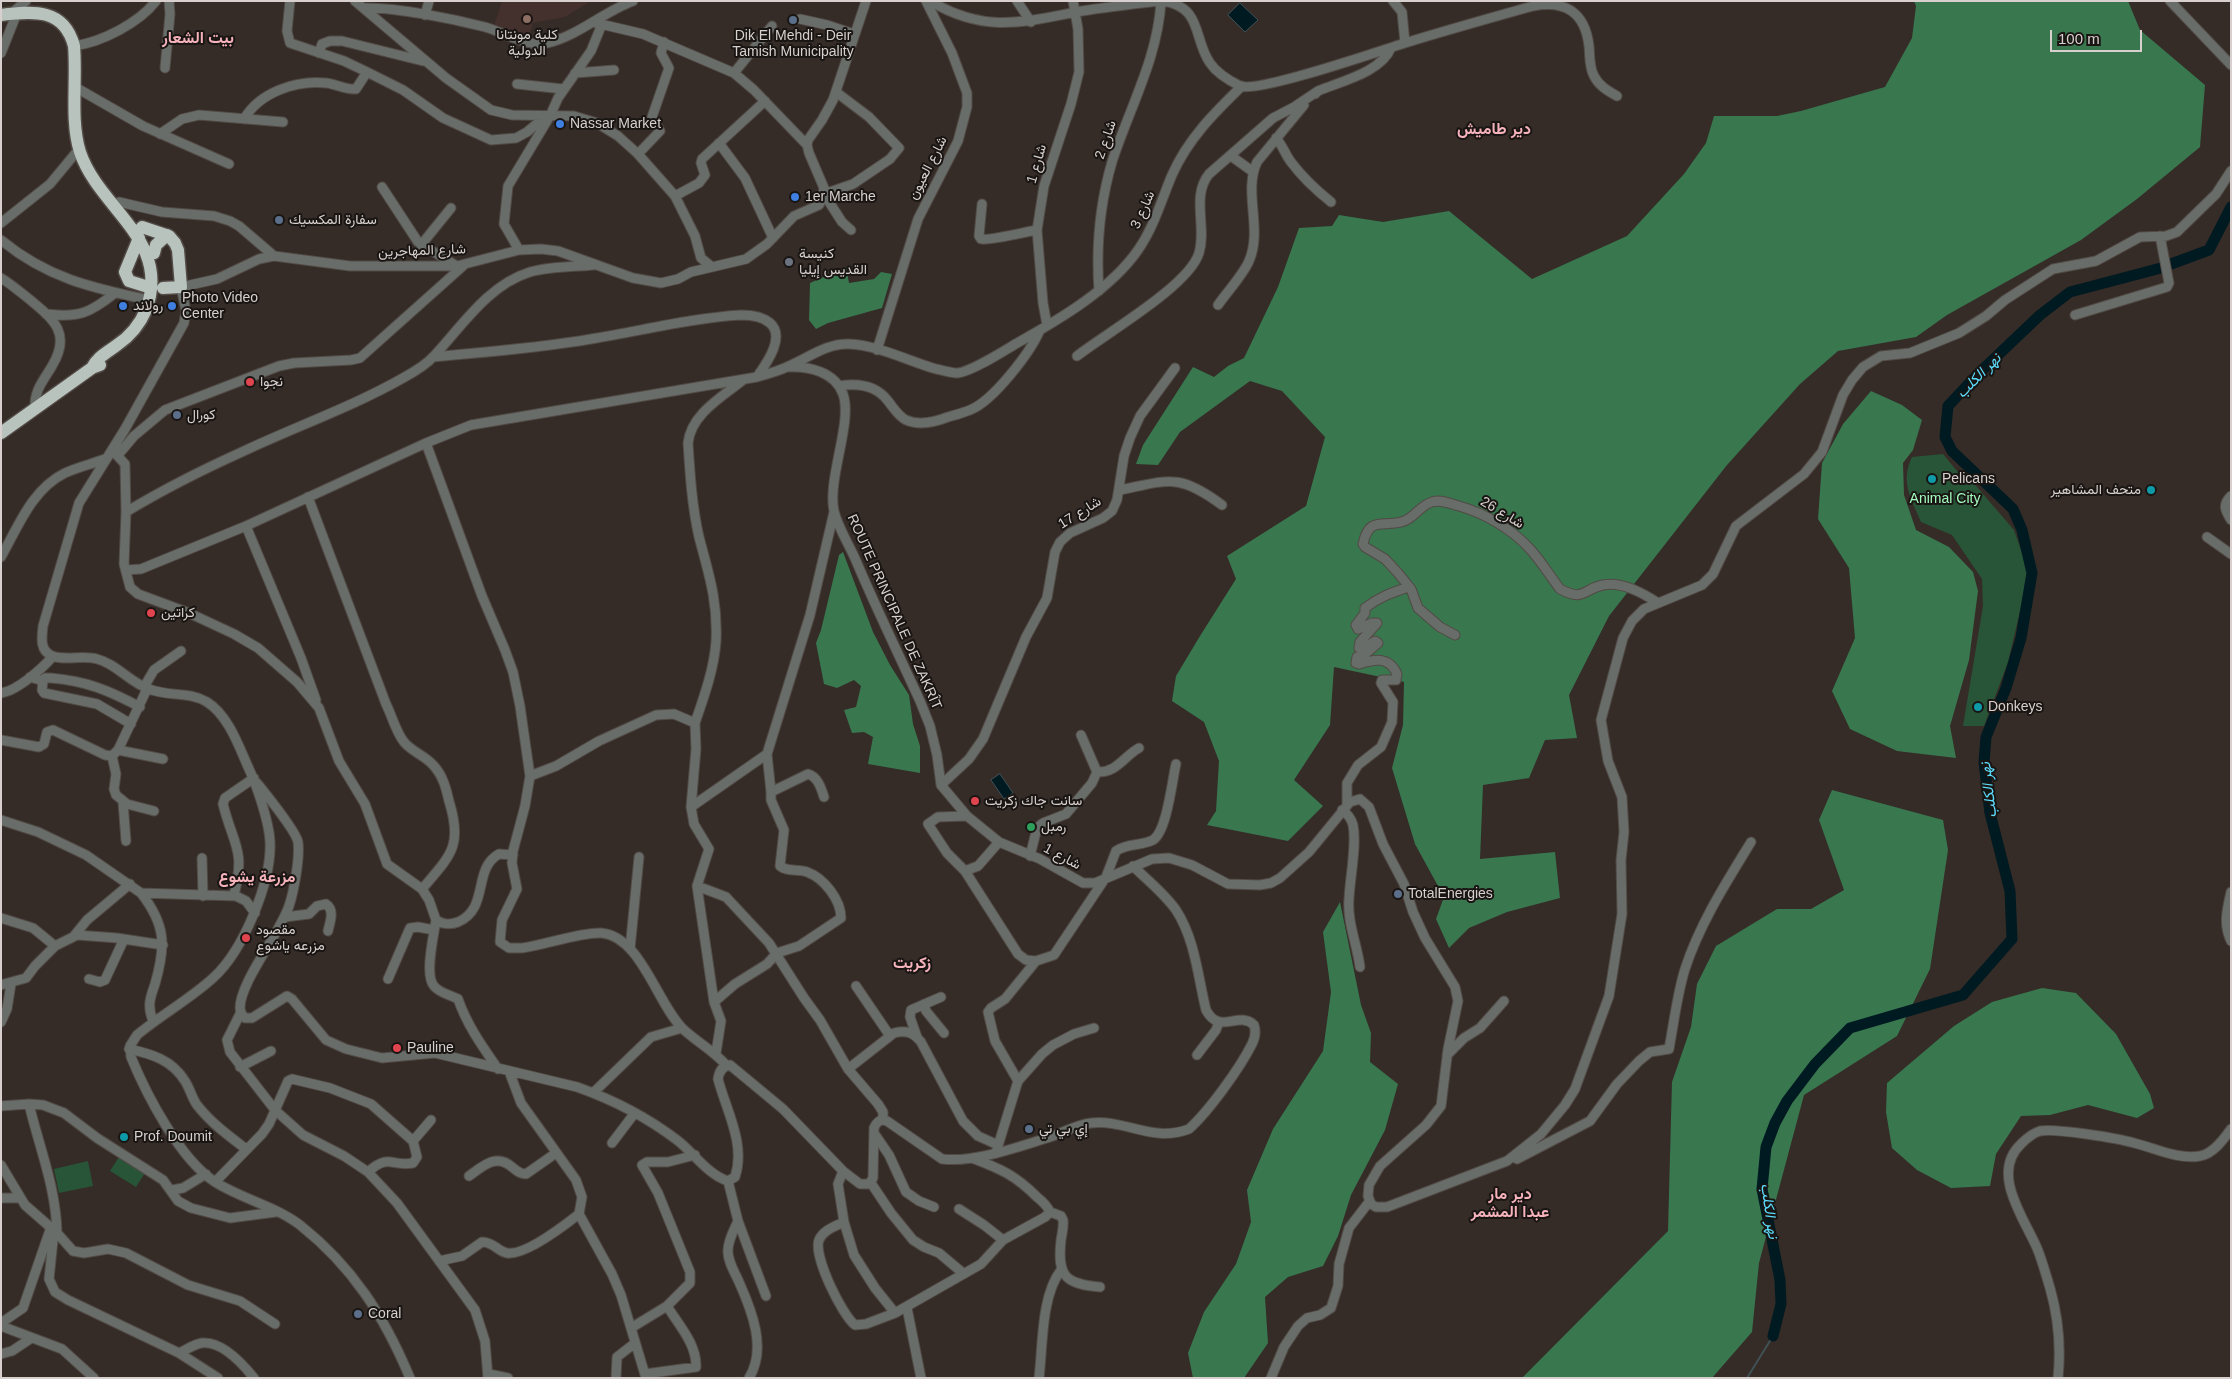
<!DOCTYPE html>
<meta charset="utf-8">
<style>
body{margin:0}
#map{position:relative;width:2232px;height:1379px;overflow:hidden;background:#352c27;font-family:Helvetica,sans-serif}
canvas{display:block}
.frame{position:absolute;inset:0;border:2px solid #d7d0ce;pointer-events:none}
.scale{position:absolute;left:2050px;top:30px;width:92px;height:22px;box-sizing:border-box;border:2px solid #d7d0ce;border-top:0;padding-left:6px;font-size:15px;line-height:18px;white-space:nowrap;color:#d7d0ce;-webkit-text-stroke:4px #191513;paint-order:stroke}
</style>
<div id="map">
<canvas width="2232" height="1379"></canvas>
<div class="frame"></div>
<div class="scale">100 m</div>
</div>
<script>
const context = document.querySelector('canvas').getContext('2d');
context.lineJoin = 'round';
function fill(path, color) {
  context.fillStyle = color;
  context.fill(path, 'evenodd');
}
function stroke(path, color, width, dash) {
  context.strokeStyle = color;
  context.lineWidth = width;
  context.lineCap = dash ? 'butt' : 'round';
  context.setLineDash(dash || []);
  context.stroke(path);
}
function drawText(font, color, halo, rows, align = 'center') {
  context.font = font + ' Helvetica,Vazirmatn,sans-serif';
  context.lineWidth = 4;
  context.setLineDash([]);
  context.textBaseline = 'middle';
  context.strokeStyle = halo;
  context.fillStyle = color;
  for (const [text, x, y, turn = 0] of rows) {
    context.save();
    context.translate(x, y);
    context.rotate((+turn || 0) * Math.PI / 180);
    context.textAlign = isNaN(turn) ? turn : align;
    if (halo) context.strokeText(text, 0, 0);
    context.fillText(text, 0, 0);
    context.restore();
  }
}
const education = new Path2D(`
 M502,1H591L565,17L533,23L529,37L494,26Z`);
const green = new Path2D(`
 M1943,454L1957,471L1971,480L2014,530L2029,573L2008,662L1984,726H1963L1983,606L1982,579L1952,535L1921,522C1911,498 1900,482 1912,457Z
 M119,1157L145,1173L136,1187L110,1171Z
 M88,1161L93,1186L59,1193L54,1169Z`);
const forest = new Path2D(`
 M1914,1H2128L2140,30L2205,85L2200,147L2137,199L2081,240L1947,315L1916,337L1838,351L1800,384L1727,465L1609,616L1569,695L1577,738L1545,740L1529,778L1483,785L1480,859L1555,852L1560,898L1507,912L1469,928L1449,948L1436,919L1444,897L1415,844L1392,768L1403,725L1404,682L1334,667L1330,725L1294,780L1323,806L1288,841L1207,825L1216,811L1219,761L1204,722L1172,701L1176,676L1200,636L1236,579L1227,556L1306,506L1325,437L1282,391L1250,381L1180,432L1158,465L1136,464L1143,445L1193,367L1214,377L1228,366L1244,358L1278,287L1299,228L1332,226L1339,215L1383,222L1449,211L1532,279L1627,236L1684,174L1706,143L1714,116H1777L1801,111L1885,87L1912,38L1916,6Z
 M846,267L849,283L874,279L881,272L892,274L882,308L828,323L816,329L809,320L810,283Z
 M1871,391L1902,405L1922,420L1913,450L1903,463L1904,495L1916,530L1949,547L1973,572L1978,591L1969,660L1950,726L1956,758L1897,751L1850,729L1832,691L1855,638L1849,568L1818,519L1822,463L1843,424Z
 M843,552L873,632L890,665L909,695L913,724L920,746V773L868,764L873,737L864,732L852,733L844,710L856,707L861,686L854,680L837,688L824,684L816,643L821,630L839,555Z
 M1832,790L1943,820L1948,850L1930,969L1897,1036L1804,1095L1759,1263L1752,1332L1712,1378H1522L1668,1231L1672,1082L1691,1027L1697,984L1716,946L1777,909H1811L1844,890L1819,820Z
 M1340,902L1361,1005L1371,1033L1370,1062L1398,1084L1385,1130L1351,1195L1338,1236L1323,1266L1288,1277L1265,1297L1268,1343L1244,1378H1193L1188,1353L1204,1312L1236,1264L1251,1222L1247,1190L1273,1129L1323,1051L1331,992L1323,932Z
 M2042,988L2076,993L2116,1034L2150,1094L2154,1108L2137,1118L2088,1105L2050,1115L2021,1116L1996,1154L1990,1186L1951,1188L1917,1170L1892,1148L1886,1112L1887,1083L1954,1026L1992,1002Z`);
const water = new Path2D(`
 M1240,3L1258,20L1245,32L1228,15Z
 M1000,774L1013,793L1004,799L991,780Z`);
const stream = new Path2D(`
 M1747,1378L1773,1336`);
const river = new Path2D(`
 M2171,264L2209,250L2231,207
 M1773,1336L1781,1304L1780,1280L1762,1189L1766,1147L1775,1123L1787,1101L1815,1064L1850,1028L1963,995L2012,939L2010,891L1990,813L1984,762L1986,737L2006,688L2021,638L2032,573L2022,530L2013,509L1952,451L1945,437L1948,406L1978,374L2040,315L2070,292L2161,268`);
const minor = new Path2D(`
 M290,1L287,31L290,43L344,61L367,72L403,90L443,118L491,140L516,138L527,132L546,116
 M355,1L446,78L491,110L512,115L574,116L597,123L618,136L638,154L675,196L695,236L701,258L712,267
 M930,1C985,34 1024,22 1082,11C1107,7 1133,4 1159,1
 M1017,1L1031,22
 M1163,1C1203,7 1193,39 1210,63C1216,72 1230,81 1240,86C1259,93 1379,51 1405,43C1447,30 1490,18 1533,6C1565,0 1585,12 1589,46C1590,56 1589,67 1594,76C1599,86 1608,91 1617,96
 M1393,1L1402,12L1405,43
 M2170,1L2231,65
 M364,8C396,7 453,19 485,27C503,32 528,48 547,43C578,36 603,12 633,1
 M12,13L26,1
 M425,15L429,1
 M800,19L827,25L854,34
 M596,23L643,34L734,73L754,90L807,145
 M74,46C102,42 139,23 156,1
 M1,53L17,13
 M319,53L322,44L330,41H342L423,61
 M165,68L170,14L169,1
 M575,73L614,70
 M734,73L772,26
 M517,84L563,89
 M75,87L143,126L229,164
 M836,92L869,117L899,148L890,159L853,184L824,194L842,222L851,230
 M1315,94L1318,91C1342,81 1381,72 1391,48
 M244,119C260,92 296,80 326,83C336,84 346,90 356,89L367,72
 M160,134L182,119L199,115L283,122
 M1276,138C1283,146 1285,154 1291,162C1303,178 1316,190 1331,202
 M719,143L745,178L773,238
 M638,154L660,131L652,117L669,68L661,53L664,42
 M1231,156L1252,171
 M382,187L418,242L455,265
 M675,196L699,183L705,175L701,163L702,159L765,101
 M119,202L162,212L214,216L230,221L239,226L274,256
 M982,204L979,236L981,239C989,241 1025,232 1037,230
 M1,223L50,184L79,149
 M1,240C47,278 92,288 149,300
 M421,245L451,208
 M519,250L504,224L508,186L550,116L558,98L591,51L602,24
 M1,278C11,284 20,292 29,299C53,319 72,333 52,366C44,380 34,390 35,408
 M1099,291C1096,249 1100,203 1112,162C1129,109 1158,58 1161,1
 M1218,305C1227,292 1243,275 1249,261C1263,229 1243,192 1257,162L1304,105
 M46,314C79,318 90,313 115,293
 M2075,315L2167,287L2169,283L2160,236
 M1047,325L1043,303L1037,230L1044,186L1071,104L1079,72L1078,29L1073,1
 M877,350L918,219L958,141L967,107V93L952,53L926,1
 M1077,356C1105,334 1189,286 1199,253C1207,228 1191,196 1209,174L1273,118L1294,107L1318,91
 M433,357C486,352 539,348 591,339C641,331 691,318 741,315C751,315 762,316 770,323C786,337 766,364 757,377
 M789,367C809,366 835,372 843,394C853,422 827,479 834,511C838,528 850,546 857,563C877,610 899,655 920,701L930,726L937,755L941,785L967,816L999,842L1040,859L1083,883H1095L1152,859L1169,858L1192,865L1228,884L1260,885L1271,883L1280,878L1309,852L1350,802L1360,799L1369,807L1383,844L1404,884L1413,912L1425,938L1455,987L1458,1001L1448,1049L1441,1106L1426,1125L1380,1166L1369,1185L1368,1196L1371,1204L1376,1207H1387L1507,1161L1541,1134L1565,1105L1575,1089L1609,996L1622,914L1621,860L1624,832L1622,797L1608,761L1601,720L1623,638L1632,621L1644,609L1702,585L1713,574L1736,526L1804,474L1822,452L1843,395L1852,380L1863,367L1881,356L1910,353L1959,333L1986,316L2005,300L2053,269L2096,261L2140,237L2166,236L2177,232L2216,194L2231,171
 M839,386C857,383 876,385 888,401C893,407 898,416 906,420C919,426 935,422 948,417C955,415 963,413 970,410C993,401 1030,353 1040,330
 M426,443L482,596L505,650L513,672L520,706L530,776L525,806L513,851L512,863L517,889L502,920L500,942L509,948H522C545,945 580,932 601,933C641,936 657,1004 683,1029C697,1042 714,1051 727,1066
 M112,450L125,464L126,512L124,564L130,587L138,594L189,613L234,634L258,648L297,682L319,708L339,761L365,804L387,864L422,889L429,900L436,920C444,925 450,925 458,922C490,908 472,869 499,854L513,855
 M118,455L134,436L165,410L279,366L294,363L351,360L360,358L463,266
 M1120,490C1169,480 1179,473 1222,505
 M2231,496C2222,505 2225,510 2231,520
 M308,497L386,704C392,716 396,732 404,742C412,752 426,756 434,766C443,776 446,788 449,801C463,846 451,855 422,889
 M126,512C164,489 204,469 244,451C297,426 352,407 403,378C414,372 426,365 434,356C462,326 488,285 530,272C551,266 573,267 594,265
 M246,526L301,658L316,700
 M2207,537L2231,554
 M1,557C18,527 32,489 65,473C78,467 92,464 105,459
 M126,570L141,569L246,526L426,443L471,425L757,377C768,374 779,371 789,366C808,358 827,343 849,344C878,345 908,361 936,369C942,370 952,373 958,373C973,371 1005,350 1019,342C1060,319 1111,289 1138,250C1154,227 1161,201 1172,175C1188,139 1214,113 1242,86
 M1455,635L1440,627L1418,608L1411,589L1398,573L1385,559L1365,547L1363,544C1369,516 1382,527 1401,522C1413,520 1420,505 1432,502C1441,499 1451,504 1459,506C1484,513 1512,529 1530,549C1541,561 1550,576 1560,589C1584,602 1583,589 1603,585C1621,581 1643,593 1658,603
 M30,677L43,681L42,690L44,693L97,704L131,724
 M43,681L45,678H51C86,681 108,690 140,707
 M144,687L154,670L181,651
 M1,693C17,691 43,668 53,656
 M695,723C704,697 714,669 716,642C718,601 709,575 699,537C692,506 690,474 688,443C691,414 722,397 743,380
 M1,740L39,747L44,744L47,732L53,730L105,755L112,756L118,750L147,689
 M118,750L163,759
 M767,754L810,615L834,512
 M112,756L116,774L114,789L116,795L127,804L154,811
 M1097,772C1117,773 1124,756 1139,748
 M530,776L556,766L599,741L656,715L674,714L695,723L696,749L691,807L767,754L771,792L808,774C818,777 821,788 824,797
 M257,783C265,793 296,831 298,842C300,858 294,891 289,906C279,935 240,982 240,1008C240,1013 242,1015 245,1018H252L287,996L292,999L326,1040L346,1049L382,1058L435,1053L577,1087C611,1099 648,1118 677,1140C693,1152 708,1175 728,1181L735,1177C746,1144 726,1110 718,1079C719,1072 722,1066 730,1065L783,1109L843,1171L860,1184H869L873,1178L874,1128C877,1121 880,1119 887,1121L942,1159C974,1163 1017,1147 1047,1138C1062,1133 1076,1125 1091,1123C1125,1119 1154,1143 1189,1129C1209,1111 1240,1068 1252,1044C1255,1038 1256,1031 1254,1025C1238,1010 1220,1036 1206,1010C1198,977 1195,939 1176,910C1164,893 1147,880 1133,866
 M941,785L969,759L983,739L1026,637L1047,598L1055,552L1060,542L1070,533L1103,518L1112,511L1117,500L1124,456L1130,438L1140,416L1175,368
 M123,802L126,841
 M1347,805V783L1358,765L1381,747L1392,722L1393,702L1381,683L1382,680H1396L1397,674C1389,656 1374,659 1359,664L1356,663L1357,657L1365,654L1378,643L1375,641L1362,649L1359,648L1360,642L1377,623H1372L1358,629L1356,625L1365,613V608C1379,597 1393,592 1409,587
 M691,807L694,824L709,849L697,886L714,1002
 M1342,810C1348,814 1351,818 1353,825C1357,845 1350,877 1349,899C1347,922 1357,944 1360,967
 M967,816L938,817L928,824L947,853L965,871L978,866L999,842
 M1,820L38,832L86,855L141,893
 M1030,856L1037,828L1043,823L1066,814L1092,783L1097,772L1081,735
 M202,858L203,896
 M965,871L1018,954L1026,960L1036,961L1054,955L1106,877L1116,851C1127,843 1142,846 1153,840C1167,831 1172,781 1176,764
 M697,886L726,897L769,943L804,998L820,1020L848,1069L878,1104L883,1112V1120
 M2231,892C2227,910 2223,924 2231,941
 M234,895C246,849 233,845 223,804L225,798L254,778
 M285,917L309,914L317,906L326,904C335,910 330,922 328,931
 M1,918L33,928L55,946
 M436,920C434,935 424,975 434,986C439,993 451,995 458,999C467,1025 482,1046 498,1069
 M74,936L87,920L130,884
 M630,949L639,857
 M89,979L100,982L105,980L124,939
 M388,979L410,928L418,927L434,930
 M1,985L26,978L35,966L55,946L77,935L117,938L163,945
 M856,986L890,1036
 M924,1004L926,1011L944,1033
 M240,1014L227,1040L230,1052L275,1110L303,1135L344,1156L368,1172L397,1203L475,1310L485,1341L488,1378
 M153,1021C147,1006 150,998 155,984C166,946 166,925 141,893L236,896L246,901L255,913
 M1,1022L7,1009L11,984
 M917,1037L910,1017L911,1010L941,997
 M129,1049C152,1054 172,1060 185,1081C190,1089 192,1098 197,1105C211,1123 229,1136 246,1149
 M716,1053L721,1021L714,1002L735,984L767,964L777,953L799,946L841,918C841,900 824,878 807,872C798,869 787,872 780,866L784,830L771,800V792
 M1197,1055L1216,1030L1219,1022
 M1447,1055L1464,1038L1480,1028L1504,1001
 M240,1067L271,1051
 M848,1069L894,1033C906,1030 913,1032 921,1042L963,1121L978,1136L998,1145
 M1018,1081L995,1041L988,1012L991,1008L1005,999L1036,961
 M593,1093L651,1037L682,1028
 M1,1106L29,1104
 M874,1133L889,1155L906,1192L919,1201L934,1207
 M413,1141L431,1120
 M612,1143L634,1114
 M997,1149L1018,1081L1042,1054L1053,1045L1074,1034L1094,1028
 M1517,1159L1590,1121L1617,1084L1639,1061L1650,1052L1669,1049C1674,1022 1677,995 1685,969C1700,923 1726,883 1751,842
 M1,1165L25,1205L57,1233L73,1251L84,1253L108,1249L126,1253L188,1285L240,1301L275,1324
 M843,1171L838,1184L844,1222L854,1255L875,1288L895,1313L981,1264L1003,1240L1045,1217L1050,1212C1047,1205 1042,1201 1037,1197C1015,1175 1001,1169 972,1158
 M469,1176C483,1166 496,1153 512,1167C517,1171 520,1174 526,1174L556,1153
 M728,1181L738,1221C734,1230 728,1240 728,1250C727,1260 735,1273 739,1282C752,1311 767,1349 749,1378
 M215,1182L262,1134L269,1124L288,1081L292,1079L330,1088L371,1104L413,1141L417,1157L413,1163C391,1167 389,1153 368,1172
 M871,1183L891,1213L913,1240L924,1247L939,1253L964,1274
 M172,1190L183,1188L206,1174
 M1,1198H20
 M959,1209L984,1225L1003,1240
 M1050,1212L1061,1216L1063,1220C1064,1227 1062,1233 1061,1240C1057,1276 1065,1284 1100,1287
 M579,1214L612,1274L621,1295L646,1378
 M738,1221L766,1296
 M844,1222C836,1226 823,1230 819,1240C813,1256 842,1315 855,1325L866,1324L895,1313
 M54,1231L49,1279L55,1292L68,1300L179,1353L218,1378
 M57,1233C56,1187 39,1147 29,1104L43,1105L64,1113L97,1138L163,1180L178,1201L191,1208L230,1218L276,1212
 M439,1261L462,1256L482,1242C494,1242 497,1251 507,1253C525,1256 565,1225 579,1214L582,1197L576,1180L521,1103L509,1071
 M667,1306L690,1283V1272L658,1193L642,1165L647,1162H668L695,1155
 M907,1308L921,1378
 M1,1323L23,1308L50,1230
 M1,1326L62,1349L94,1378
 M631,1328L667,1306C678,1324 697,1344 696,1367L645,1374
 M179,1353C186,1350 194,1344 202,1343C222,1341 242,1363 254,1378
 M1,1354L12,1351L30,1339
 M489,1374L508,1378
 M410,1378C384,1316 353,1267 300,1225C275,1206 242,1199 215,1182C180,1159 147,1096 131,1057L130,1046L137,1035C161,1015 190,999 213,978C243,951 272,882 270,841C269,822 257,786 249,769C239,747 229,716 207,702C189,691 168,697 149,689C129,682 117,664 97,659C83,655 65,661 52,656C39,650 42,637 43,626L79,503L125,429L184,323L186,311L181,287L217,279L259,259L274,256L350,266H457L519,250L541,249L558,251L633,278L661,283L678,279L691,272L746,259L767,244L794,216L819,205L822,199L824,188L809,153L807,145L808,140L822,120L833,100L866,1
 M616,1378L617,1357L635,1343
 M1039,1378C1043,1345 1041,1296 1061,1270
 M1271,1378L1284,1347L1298,1326L1307,1318L1320,1315L1331,1308L1338,1286L1339,1264L1349,1228L1369,1202
 M2058,1378C2061,1348 2058,1316 2050,1288C2046,1275 2042,1260 2037,1248C2024,1218 1990,1173 2021,1144C2026,1139 2033,1133 2040,1131C2055,1128 2117,1138 2134,1143C2155,1148 2178,1160 2200,1156C2213,1154 2224,1139 2231,1129`);
const highway = new Path2D(`
 M1,15C33,11 64,8 74,46C77,79 70,121 80,152C99,209 172,240 146,310C140,324 129,337 117,345C108,352 97,357 92,368
 M142,227L169,236L175,243L178,250L181,287L163,288
 M139,238L125,272L129,281L145,286
 M154,253L156,245L167,235
 M1,433L92,368L100,365`);
const markers = [
 [527,19,5,"#8d6e63"],
 [793,20,5,"#5c6f8a"],
 [560,124,5,"#3f7fe0"],
 [795,197,5,"#3f7fe0"],
 [279,220,5,"#5c6f8a"],
 [789,262,5,"#6b7280"],
 [123,306,5,"#3f7fe0"],
 [172,306,5,"#3f7fe0"],
 [250,382,5,"#e0444e"],
 [177,415,5,"#5c6f8a"],
 [1932,479,5,"#0f9aa8"],
 [2151,490,5,"#0f9aa8"],
 [151,613,5,"#e0444e"],
 [1978,707,5,"#0f9aa8"],
 [975,801,5,"#e0444e"],
 [1031,827,5,"#2e9e5b"],
 [1398,894,5,"#5c6f8a"],
 [246,938,5,"#e0444e"],
 [397,1048,5,"#e0444e"],
 [1029,1129,5,"#5c6f8a"],
 [124,1137,5,"#0f9aa8"],
 [358,1314,5,"#5c6f8a"]
];
const poiNames = [
 ["كلية مونتانا",527,35,"center"],
 ["الدولية",527,51,"center"],
 ["Dik El Mehdi - Deir",793,36,"center"],
 ["Tamish Municipality",793,52,"center"],
 ["Nassar Market",570,124],
 ["1er Marche",805,197],
 ["سفارة المكسيك",289,220],
 ["كنيسة",799,254],
 ["القديس إيليا",799,270],
 ["Photo Video",182,298],
 ["Center",182,314],
 ["رولاند",133,306],
 ["نجوا",260,382],
 ["كورال",187,415],
 ["Pelicans",1942,479],
 ["متحف المشاهير",2141,490,"right"],
 ["كراتين",161,613],
 ["Donkeys",1988,707],
 ["سانت جاك زكريت",985,801],
 ["رمبل",1041,827],
 ["TotalEnergies",1408,894],
 ["مقصود",256,930],
 ["مزرعه ياشوع",256,946],
 ["Pauline",407,1048],
 ["إي بي تي",1039,1129],
 ["Prof. Doumit",134,1137],
 ["Coral",368,1314]
];
const streetNames = [
 ["شارع 2",1106,140,-71],
 ["شارع 1",1037,164,-74],
 ["شارع العيون",928,168,-63],
 ["شارع 3",1143,210,-66],
 ["شارع المهاجرين",422,251,-2],
 ["شارع 17",1080,513,-32],
 ["شارع 26",1502,513,31],
 ["ROUTE PRINCIPALE DE ZAKRÎT",894,612,66],
 ["شارع 1",1062,857,28]
];
const parkNames = [
 ["Animal City",1945,499]
];
const waterNames = [
 ["نهر الكلب",1979,376,-45],
 ["نهر الكلب",1989,790,-97],
 ["نهر الكلب",1769,1211,82]
];
const quarterNames = [
 ["بيت الشعار",198,39],
 ["دير طاميش",1494,130],
 ["مزرعة يشوع",257,878],
 ["زكريت",912,964],
 ["دير مار",1510,1195],
 ["عبدا المشمر",1510,1213]
];
fill(education, '#44302d');
fill(green, '#285538');
fill(forest, '#39774f');
fill(water, '#001a21');
stroke(water, '#405155', 1);
stroke(stream, '#405155', 2);
stroke(river, '#001a21', 11);
stroke(minor, '#524a45', 11);
stroke(highway, '#524a45', 15);
stroke(minor, '#686d6a', 9);
stroke(highway, '#b8c3bd', 12);
for (const [x, y, r, color] of markers) {
  const dot = new Path2D();
  dot.arc(x, y, r, 0, 2 * Math.PI);
  context.fillStyle = color;
  context.fill(dot);
  stroke(dot, '#191513', 2);
}
drawText('14px', '#d7d0ce', '#191513', poiNames, 'left');
drawText('14px', '#d7d0ce', '#191513', streetNames);
drawText('14px', '#a2fbbe', '#191513', parkNames);
drawText('italic 15px', '#5bddfd', '#191513', waterNames);
drawText('bold 16px', '#f7b3bc', '#191513', quarterNames);
</script>
